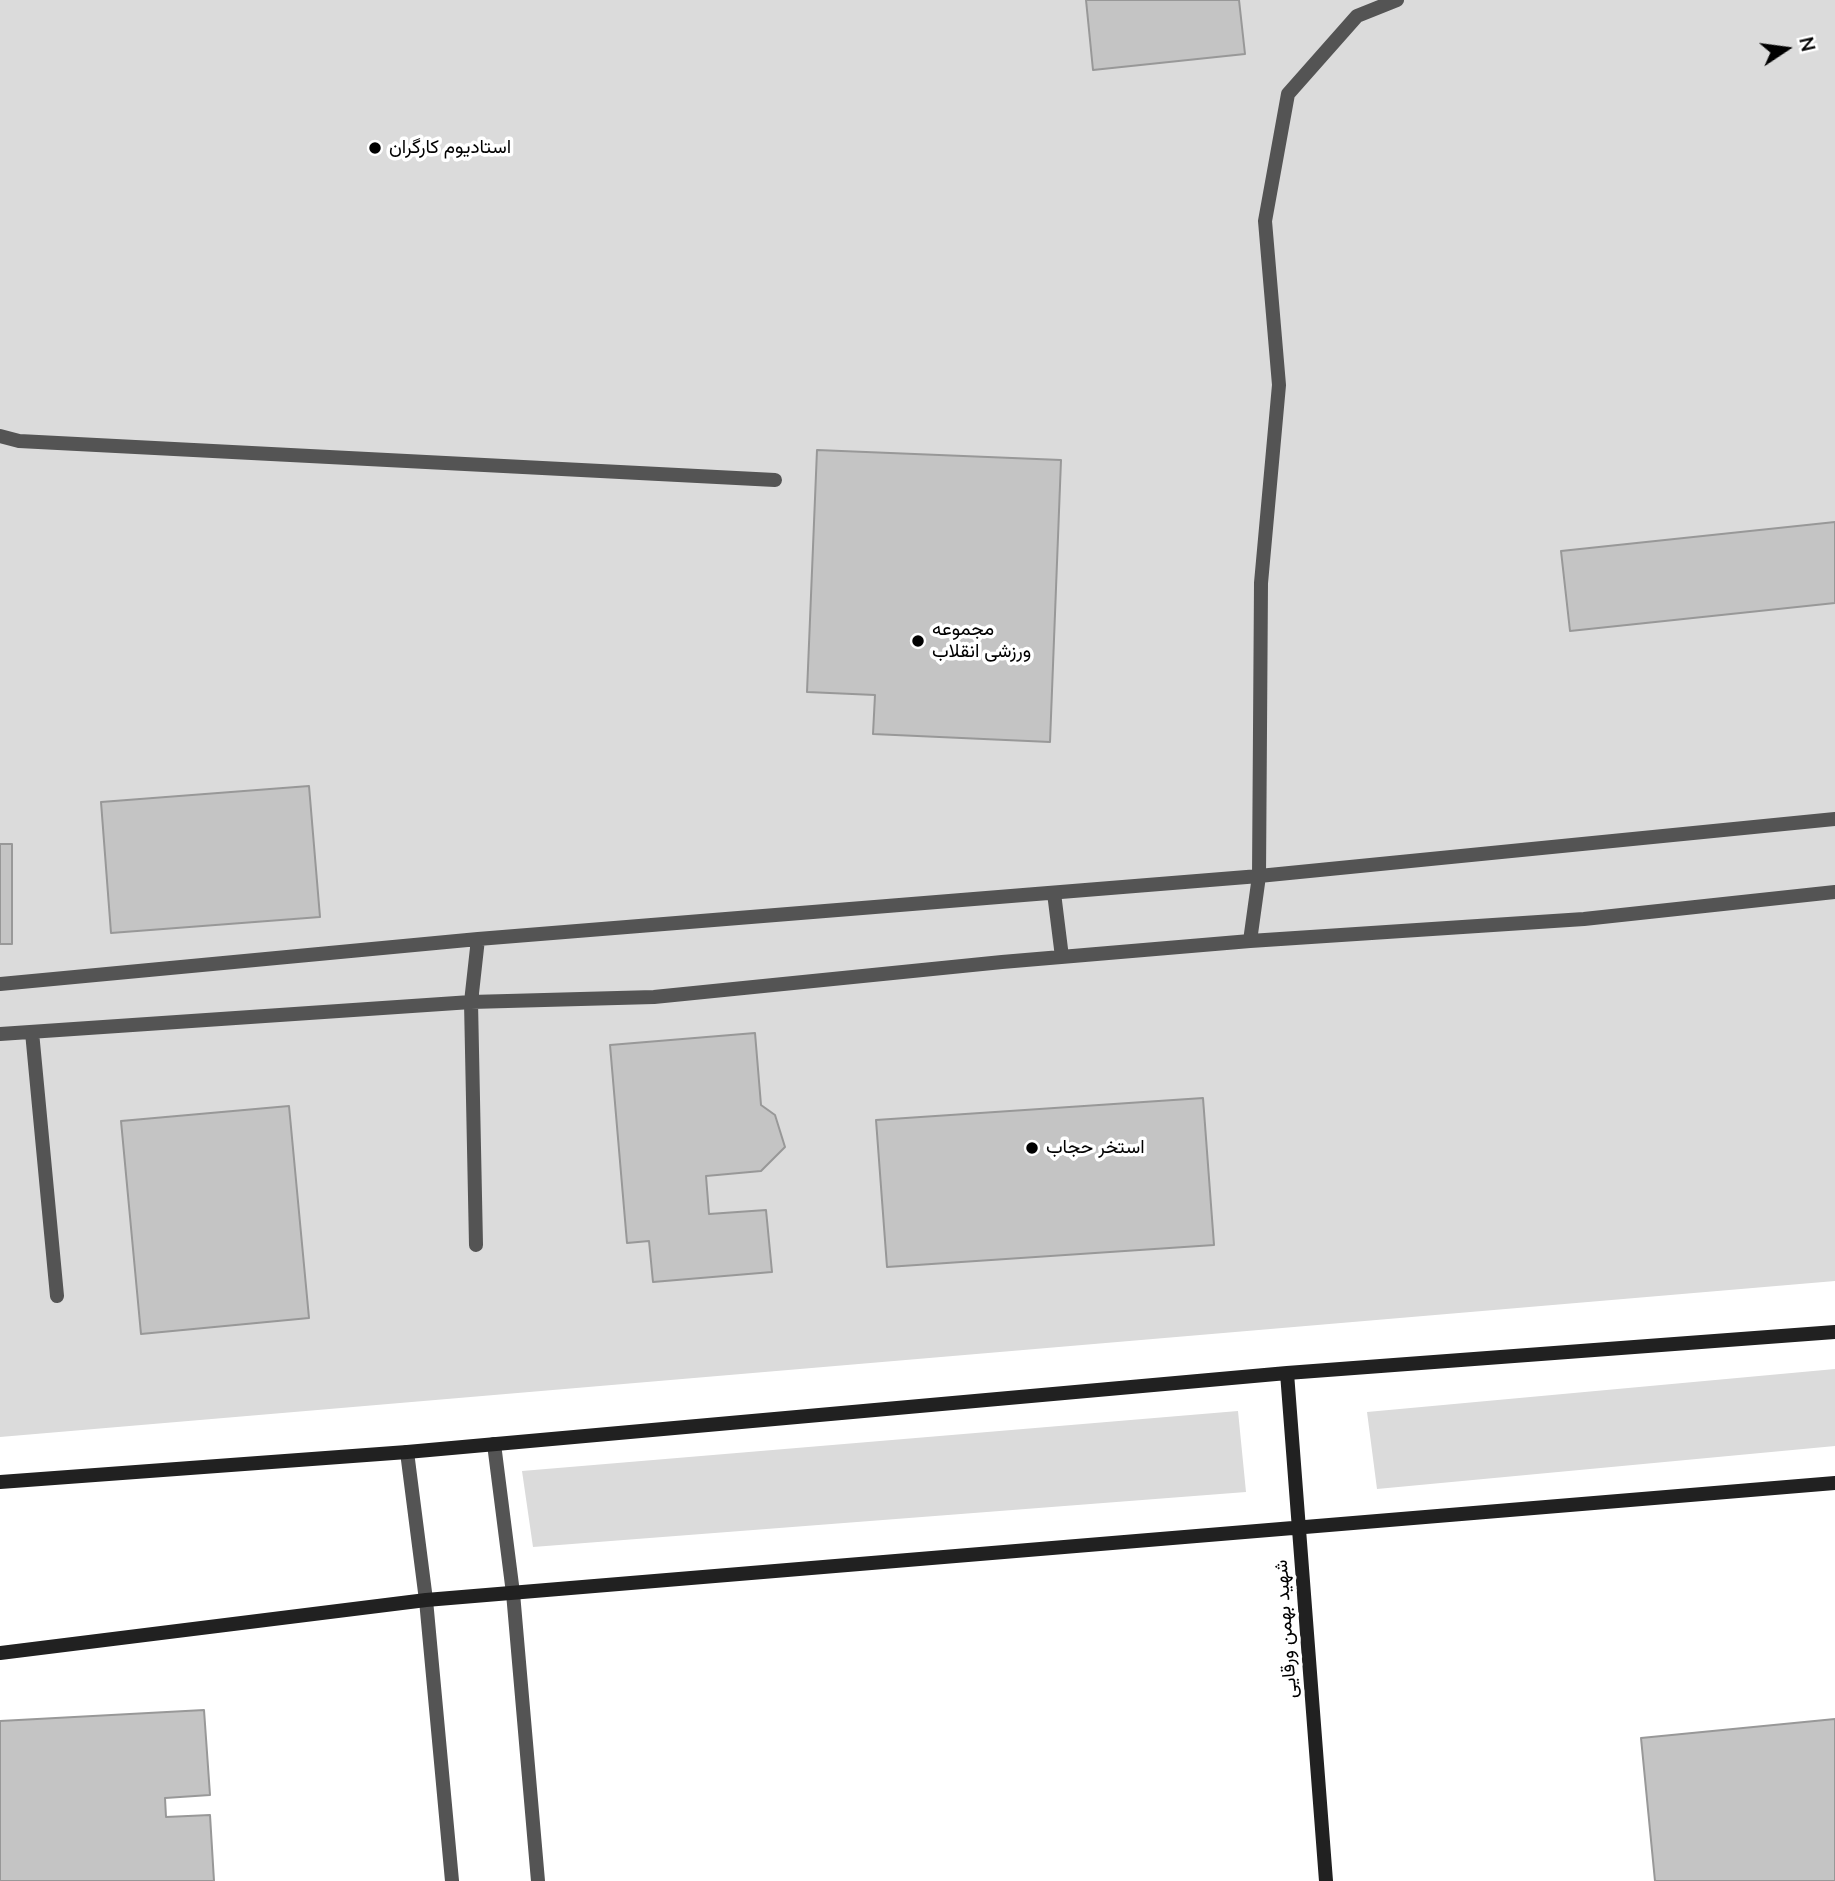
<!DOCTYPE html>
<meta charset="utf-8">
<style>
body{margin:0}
#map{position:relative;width:1835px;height:1881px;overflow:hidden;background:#fff;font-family:"Nunito Sans",sans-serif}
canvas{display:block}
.north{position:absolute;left:1751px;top:14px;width:70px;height:70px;-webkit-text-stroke:5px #fff;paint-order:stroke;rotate:77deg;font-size:19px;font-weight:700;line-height:28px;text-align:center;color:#000}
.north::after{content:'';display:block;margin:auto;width:24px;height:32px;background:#000;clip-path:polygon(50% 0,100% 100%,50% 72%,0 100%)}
</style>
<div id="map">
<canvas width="1835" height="1881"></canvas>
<div class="north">N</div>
</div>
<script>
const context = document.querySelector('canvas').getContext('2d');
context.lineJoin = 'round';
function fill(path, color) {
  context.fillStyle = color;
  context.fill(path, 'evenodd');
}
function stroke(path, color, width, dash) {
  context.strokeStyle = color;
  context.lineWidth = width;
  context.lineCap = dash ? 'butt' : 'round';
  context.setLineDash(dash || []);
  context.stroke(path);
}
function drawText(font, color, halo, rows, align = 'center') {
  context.font = font + ' "Nunito Sans",Vazirmatn,sans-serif';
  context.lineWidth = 7;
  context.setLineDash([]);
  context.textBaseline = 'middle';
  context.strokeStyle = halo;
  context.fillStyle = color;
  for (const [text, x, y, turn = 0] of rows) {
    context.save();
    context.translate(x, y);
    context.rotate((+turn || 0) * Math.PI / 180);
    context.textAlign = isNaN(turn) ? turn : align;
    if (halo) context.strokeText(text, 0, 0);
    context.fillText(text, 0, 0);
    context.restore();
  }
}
const green = new Path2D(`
 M0,0H1835V1281L0,1437Z
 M1835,1369V1446L1377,1489L1367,1412Z
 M1238,1411L1246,1492L533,1547L522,1471Z`);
const building = new Path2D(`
 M1086,0H1239L1245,54L1093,70Z
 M817,450L1061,460L1050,742L873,734L875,695L807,692Z
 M1835,522V603L1570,631L1561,551Z
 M309,786L320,917L111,933L101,802Z
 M0,844H12V944H0Z
 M755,1033L761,1105L775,1115L785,1147L761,1171L706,1176L709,1214L766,1210L772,1272L653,1282L649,1241L627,1243L610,1045Z
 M1203,1098L1214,1245L887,1267L876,1120Z
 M289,1106L309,1318L141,1334L121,1121Z
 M204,1710L210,1795L165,1798L166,1817L210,1815L214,1881H0V1721Z
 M1835,1719V1881H1655L1641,1738Z`);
const lane = new Path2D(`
 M0,436L19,441L775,480
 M1054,893L1062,957
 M1250,941L1259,876L1261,583L1279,385L1265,221L1288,94L1357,16L1397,0
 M0,984L478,939L1259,876L1835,819
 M32,1032L57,1296
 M0,1034L471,1002L654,997L1002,962L1250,941L1584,919L1835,892
 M476,1245L471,1002L478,939`);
const street = new Path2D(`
 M494,1444L513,1593L538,1881
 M407,1452L426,1600L452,1881`);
const secondary = new Path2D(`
 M1287,1373L1326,1881
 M0,1482L407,1452L1287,1373L1835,1332
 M0,1653L426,1600L1835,1483`);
const markers = [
 [375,148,7,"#000"],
 [918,641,7,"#000"],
 [1032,1148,7,"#000"]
];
const poiNames = [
 ["استادیوم کارگران",389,148],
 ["مجموعه",932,630],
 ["ورزشی انقلاب",932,652],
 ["استخر حجاب",1046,1148]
];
const streetNames = [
 ["شهید بهمن ورقایی",1287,1629,-94]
];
fill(green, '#dbdbdb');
fill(building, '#c4c4c4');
stroke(building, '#989898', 2);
stroke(lane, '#545454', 14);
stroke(street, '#545454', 14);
stroke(secondary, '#212121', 14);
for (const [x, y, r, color] of markers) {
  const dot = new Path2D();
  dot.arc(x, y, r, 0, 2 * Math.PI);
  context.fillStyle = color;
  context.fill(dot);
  stroke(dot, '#fff', 2.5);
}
drawText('19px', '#000', '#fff', poiNames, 'left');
drawText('19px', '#000', '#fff', streetNames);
</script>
